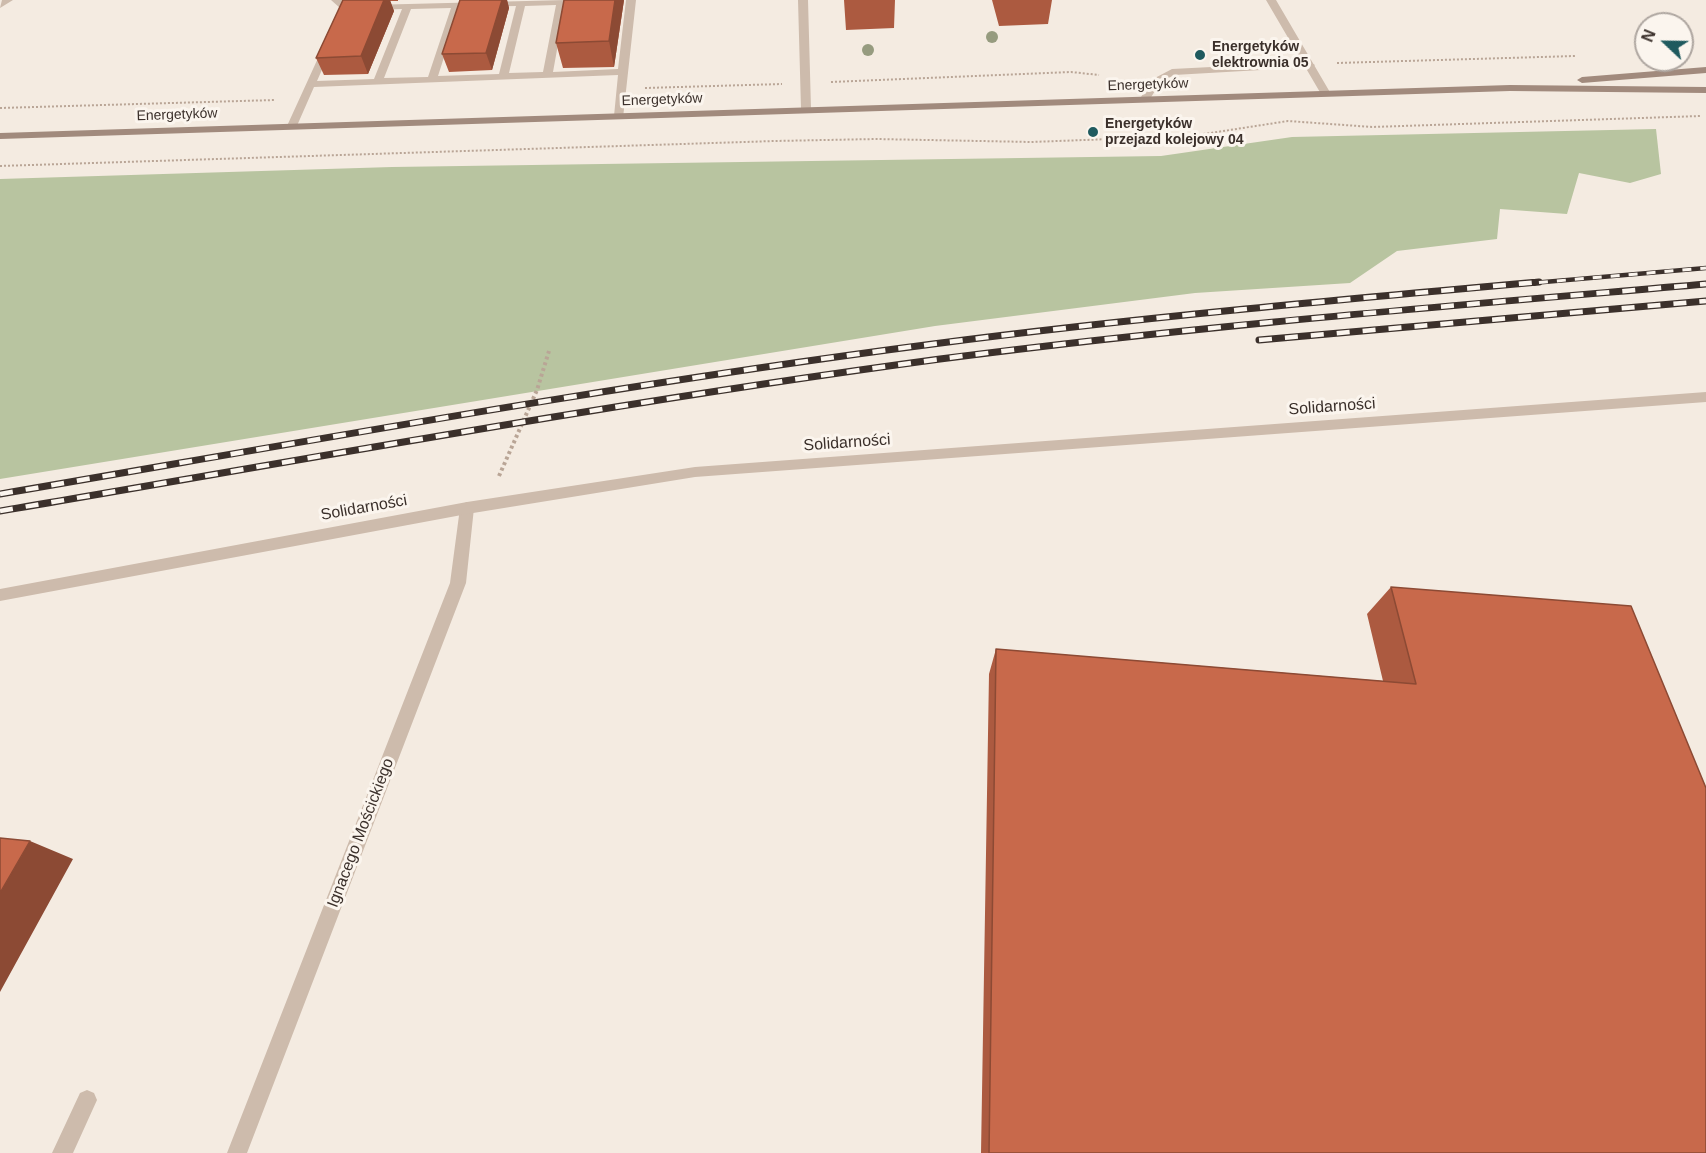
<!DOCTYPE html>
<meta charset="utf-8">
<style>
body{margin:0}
#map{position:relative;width:1706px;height:1153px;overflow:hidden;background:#f4ebe1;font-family:Helvetica,sans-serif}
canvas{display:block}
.north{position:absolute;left:1634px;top:12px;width:60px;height:60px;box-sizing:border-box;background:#fbf5ee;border:2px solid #aea6a0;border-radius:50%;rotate:292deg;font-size:16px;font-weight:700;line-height:24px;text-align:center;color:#3b302b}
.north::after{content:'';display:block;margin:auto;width:21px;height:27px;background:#1f5a5e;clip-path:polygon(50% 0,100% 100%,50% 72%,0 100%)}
</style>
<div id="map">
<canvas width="1706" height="1153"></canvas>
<div class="north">N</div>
</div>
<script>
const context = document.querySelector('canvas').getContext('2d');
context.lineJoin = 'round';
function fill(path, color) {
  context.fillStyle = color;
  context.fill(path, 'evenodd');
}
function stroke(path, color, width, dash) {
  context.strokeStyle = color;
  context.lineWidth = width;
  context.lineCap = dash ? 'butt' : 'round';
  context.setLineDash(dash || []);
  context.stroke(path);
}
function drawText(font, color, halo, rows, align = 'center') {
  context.font = font + ' Helvetica,sans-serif';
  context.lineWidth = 6;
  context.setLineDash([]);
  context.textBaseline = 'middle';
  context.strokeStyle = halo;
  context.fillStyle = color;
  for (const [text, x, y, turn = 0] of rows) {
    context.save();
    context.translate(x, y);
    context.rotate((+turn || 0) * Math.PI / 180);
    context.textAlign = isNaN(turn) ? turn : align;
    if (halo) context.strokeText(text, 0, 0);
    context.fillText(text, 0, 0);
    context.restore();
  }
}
const green = new Path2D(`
 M1656,129L1661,174L1630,183L1579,173L1567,214L1500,209L1497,239L1397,251L1350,283L1195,293L935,326L0,479V179L392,167L1161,156L1292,137Z`);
const pathFar1 = new Path2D(`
 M1337,63L1575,56
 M831,82L1071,72L1099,75
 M645,88L782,84
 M0,108L275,100
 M0,166L775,141L876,139L1031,142L1191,136L1288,121L1372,127L1701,116`);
const path = new Path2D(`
 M499,476L537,390L549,351`);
const service = new Path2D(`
 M2,0H13L0,8Z
 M331,0H342L350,7L343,22L335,20L340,8Z
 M566,0L553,72L618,69L626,0H636L623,118L614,116L618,75L314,87L296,128L287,126L324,45L332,47L317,81L374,79L402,9L372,10L367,7L369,5ZM556,5L543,72L509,73L525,6ZM516,6L499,74L438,76L460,7ZM451,8L428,77L384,78L411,9Z
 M1310,62L1315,65L1313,67L1174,75L1160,83L1148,102L1139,100L1153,79L1172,69Z
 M87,1090L94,1093L97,1100L73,1153H52L80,1093Z`);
const minor = new Path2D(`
 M798,0H808L811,109L806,112L801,109Z
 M1266,0H1276L1331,94L1330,96L1321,94Z
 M467,502L472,504L474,508L466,583L247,1153H227L450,583L460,508L462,504Z`);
const tertiary = new Path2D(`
 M1706,392V402L695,477L467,514L0,601V589L467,502L695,467Z`);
const secondary = new Path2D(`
 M1706,67V73L1582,83L1577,80L1582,77Z
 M1510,85L1706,87V93L1510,91L0,139V133Z`);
const railFar1 = new Path2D(`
 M1521,284L1706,268`);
const rail = new Path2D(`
 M1259,340L1706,301
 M0,494C310,441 621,384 933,344C1134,318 1337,300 1539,282
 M0,511C313,458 625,401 940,359C1194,326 1450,306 1706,284`);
const trees = [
 [992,37],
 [868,50]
];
const wall = new Path2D(`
 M343,0H398V1H390L394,11L368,74L324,75L316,58Z
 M460,0H507L509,8L492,70L449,72L442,54Z
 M624,0L614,67L563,68L556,43Z
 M844,0H895L894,28L846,30Z
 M992,0H1052L1048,24L999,26Z
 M1391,587L1706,1153H981L989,674L996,649L1383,681L1367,614Z`);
const shadedWall = new Path2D(`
 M384,0H390L394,11L368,74L361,56Z
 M502,0H507L509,8L492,70L486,53Z
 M615,0H624L614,67L609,41Z
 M30,841L73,859L0,992V893Z`);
const building = new Path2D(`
 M343,0H384L361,56L316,58Z
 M460,0H502L486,53L442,54Z
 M564,0H615L609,41L556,43Z
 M1391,587L1631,606L1706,788V1153H989L996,649L1416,684Z
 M0,838L30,841L0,893Z`);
const markers = [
 [1200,55,6,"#1f5a5e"],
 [1093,132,6,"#1f5a5e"]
];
const farPoinames = [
 ["Energetyków",1212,47],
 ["elektrownia 05",1212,63],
 ["Energetyków",1105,124],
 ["przejazd kolejowy 04",1105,140]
];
const farStreetnames = [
 ["Energetyków",1148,85,-2],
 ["Energetyków",662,100,-2],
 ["Energetyków",177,115,-2]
];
const streetNames = [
 ["Solidarności",1332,407,-4],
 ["Solidarności",847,443,-4],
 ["Solidarności",364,508,-10],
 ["Ignacego Mościckiego",361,833,-69]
];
fill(green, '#b8c4a0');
stroke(pathFar1, '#b9a596', 2, [2, 2]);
stroke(path, '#b9a596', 4, [3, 3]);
fill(service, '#cdbbac');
fill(minor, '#cdbbac');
fill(tertiary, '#cdbbac');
fill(secondary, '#a18a7d');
stroke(railFar1, '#3b302b', 4.5);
stroke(rail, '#3b302b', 7);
stroke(railFar1, '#fbf5ee', 3, [9]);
stroke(rail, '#fbf5ee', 4.5, [13]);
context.fillStyle = '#969b7f';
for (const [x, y] of trees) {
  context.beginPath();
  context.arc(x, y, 6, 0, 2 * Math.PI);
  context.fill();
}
fill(wall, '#ac5a40');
fill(shadedWall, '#8c4a34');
fill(building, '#c8694b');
stroke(building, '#8c4a34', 1.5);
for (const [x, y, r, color] of markers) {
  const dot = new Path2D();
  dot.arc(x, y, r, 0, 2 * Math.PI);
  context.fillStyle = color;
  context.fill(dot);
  stroke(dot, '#fbf5ee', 2);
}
drawText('bold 14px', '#3b302b', '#fbf5ee', farPoinames, 'left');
drawText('14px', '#3b302b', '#fbf5ee', farStreetnames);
drawText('16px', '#3b302b', '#fbf5ee', streetNames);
</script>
